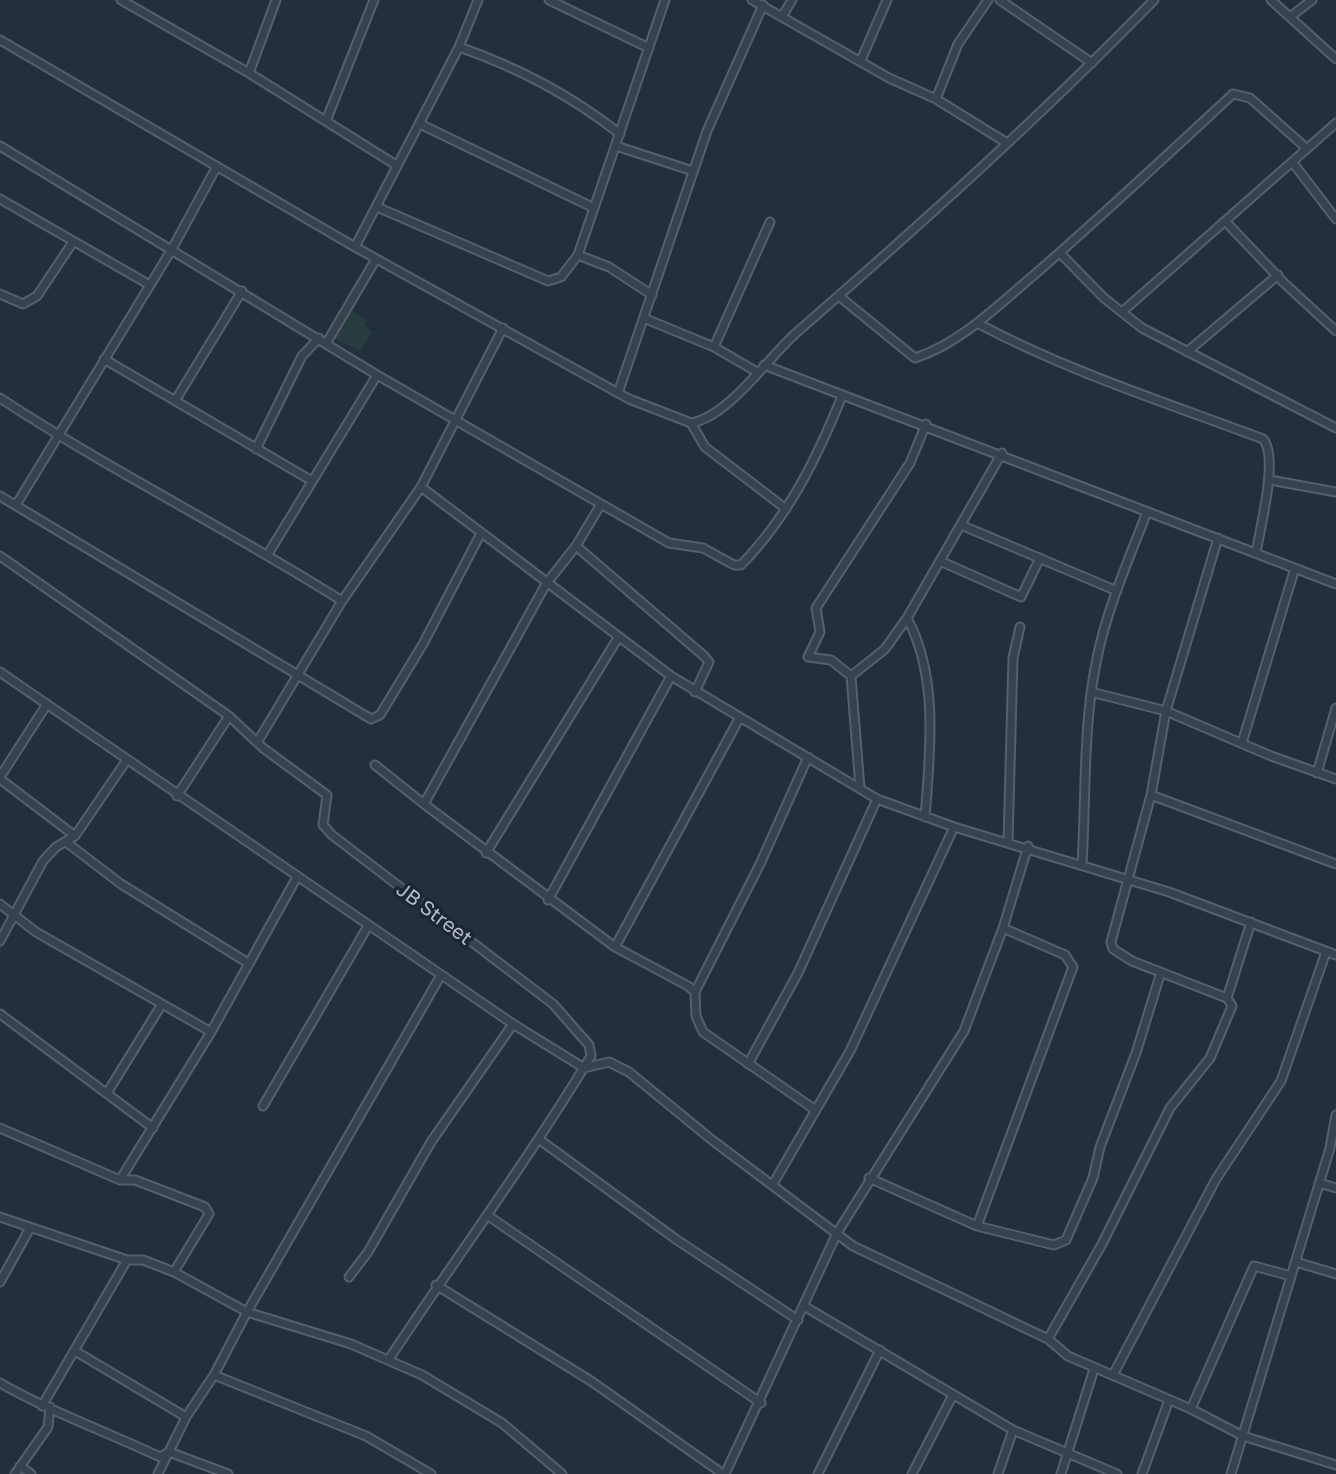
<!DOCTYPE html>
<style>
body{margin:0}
canvas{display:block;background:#242f3e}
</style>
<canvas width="1336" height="1474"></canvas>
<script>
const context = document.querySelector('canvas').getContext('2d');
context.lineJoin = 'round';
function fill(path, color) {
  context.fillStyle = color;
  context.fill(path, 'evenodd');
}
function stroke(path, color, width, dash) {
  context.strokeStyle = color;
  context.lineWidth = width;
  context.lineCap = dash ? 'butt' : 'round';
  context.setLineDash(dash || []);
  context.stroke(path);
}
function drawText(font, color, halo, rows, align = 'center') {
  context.font = font + ' "Golos Text",sans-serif';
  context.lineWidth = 7;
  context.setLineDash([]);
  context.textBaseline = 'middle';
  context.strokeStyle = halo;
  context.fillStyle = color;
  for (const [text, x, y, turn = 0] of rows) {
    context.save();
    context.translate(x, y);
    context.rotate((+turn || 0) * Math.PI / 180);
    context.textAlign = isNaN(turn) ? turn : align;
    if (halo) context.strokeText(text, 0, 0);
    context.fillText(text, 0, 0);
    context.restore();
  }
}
const green = new Path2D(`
 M351,310L367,320L360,332L365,326L373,332L360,351L334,338Z`);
const street = new Path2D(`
 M121,0L249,73L396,165
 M549,0L649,48
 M752,0L889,78L936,99L1007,143
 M1000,0L1092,63
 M1271,0L1336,59
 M783,15L792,0
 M1290,17L1312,0
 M0,40L355,247L629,399L691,423C729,416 767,359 796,333C919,226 1040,117 1154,0
 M459,47C517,67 572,96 620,134
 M861,60L887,0
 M249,73L276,0
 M936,99L958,44L988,0
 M326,121L374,0
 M420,124L592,207
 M0,146L377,375L601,504L669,543L703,548L734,565H741C788,517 817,458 842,396
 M616,146L693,171
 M1293,163L1336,219
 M0,199L148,284
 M377,207L548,281L561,277L578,255L665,0
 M1225,221L1283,282L1336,331
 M355,247L459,47L478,0
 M1060,253L1104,298L1142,328L1336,428
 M578,255L609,267L652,295
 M0,294L23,304L37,296L73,242
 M840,297L915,358C961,343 998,305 1034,275C1102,216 1167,155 1233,94L1250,98L1305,147
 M1122,312L1336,123
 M646,319L714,347
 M977,323C1067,371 1167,403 1263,439C1279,457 1260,528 1256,553
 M327,342L376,259
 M1187,352L1278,275
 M104,359L312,481
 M764,365L1336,584
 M757,372L714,347L770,222
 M618,393L707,131L763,5
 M0,398C111,471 230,530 342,601
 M175,401L242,291
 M691,423L705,447L786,509
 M256,449L302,356L319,338
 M1270,480L1336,492
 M421,487L671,676L877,799L954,827L1169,892L1336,955
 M0,496L371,719L380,715L423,644L480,535
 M601,504L576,546L546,584L424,804L615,947L688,986L695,992L696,1016L703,1032L814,1109
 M16,505L172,249L217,166
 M961,525L1117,591
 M576,546L704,656L709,662L695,692
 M268,554L377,375
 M0,556L229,716L263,748L327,795L323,825L332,835L553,1004L589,1045L591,1056C528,1160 456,1258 389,1359
 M940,561L1021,597L1040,558
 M907,618L885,649L851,676L831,660L808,657L820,632L816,608L910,463L926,424
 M0,672L513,1024L584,1068L609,1062L629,1072L712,1140L853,1246L1048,1339L1068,1356L1191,1409L1243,1436L1336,1465
 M851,676L860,788
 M1091,692L1166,711L1271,756L1336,779
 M258,741L342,601L421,487L503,328
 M1242,743L1295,568
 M375,765L424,804
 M1317,773L1336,708
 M0,777L47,704
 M0,779L75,836
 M1151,795L1336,864
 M177,796L229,716
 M925,817C930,753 939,677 907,618L1002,453
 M66,842L121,884L248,963
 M1008,842L1013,658L1020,627
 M486,853L618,638
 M1082,864C1086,798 1083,728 1096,663C1106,611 1128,561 1147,512
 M548,900L671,676
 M0,904L36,932L211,1032
 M0,941L43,861L56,847L75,836L126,761
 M615,947L740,717
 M695,992L760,864L808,757
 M1227,998L1251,922
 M0,1014L153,1128
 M748,1064L798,973L877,799
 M107,1093L162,1004
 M263,1106L368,926
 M0,1128L120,1180H135L205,1207L209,1214L174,1272
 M540,1140L677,1240L798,1320
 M869,1178L977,1226L1054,1245L1066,1240L1093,1178L1100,1147L1136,1053L1161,972
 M120,1180L211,1032L297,877
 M1319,1183L1336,1188
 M773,1184L850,1051L954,827
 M487,1215L761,1403
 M0,1217L127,1260H143L174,1272L247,1312L351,1344L422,1375L502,1423L562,1474
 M977,1226L1073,967L1065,955L1003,928L1028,846
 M1296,1262L1336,1274
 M349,1277L368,1252L431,1142L513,1024
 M0,1282L30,1228
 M436,1285L591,1381L723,1474
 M804,1306L1013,1430L1117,1474
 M1048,1339L1102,1244L1170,1108L1210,1058L1232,1006L1227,998L1132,961L1113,949L1111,942L1151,795L1166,711L1218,538
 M75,1351L186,1417
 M214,1375L366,1436L431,1474
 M1113,1375L1216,1179L1281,1081L1326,952
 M0,1383C51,1412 107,1432 160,1457L169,1452L228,1474
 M42,1406L127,1260
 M1191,1409L1254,1266L1291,1276
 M20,1466L31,1474
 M15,1474L48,1427L50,1407
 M158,1474L186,1417L214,1375L247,1312L441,975
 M725,1474L837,1233L964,1031L1003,928
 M818,1474L880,1350
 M912,1474L953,1395
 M998,1474L1013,1430
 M1061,1474L1094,1369
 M1142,1474L1169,1400
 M1231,1474L1330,1148L1336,1115`);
const streetNames = [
 ["JB Street",434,914,37]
];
fill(green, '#263c3f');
stroke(street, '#565f6c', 11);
stroke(street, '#38414e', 7);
drawText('20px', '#b4bcc9', '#1d2633', streetNames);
</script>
